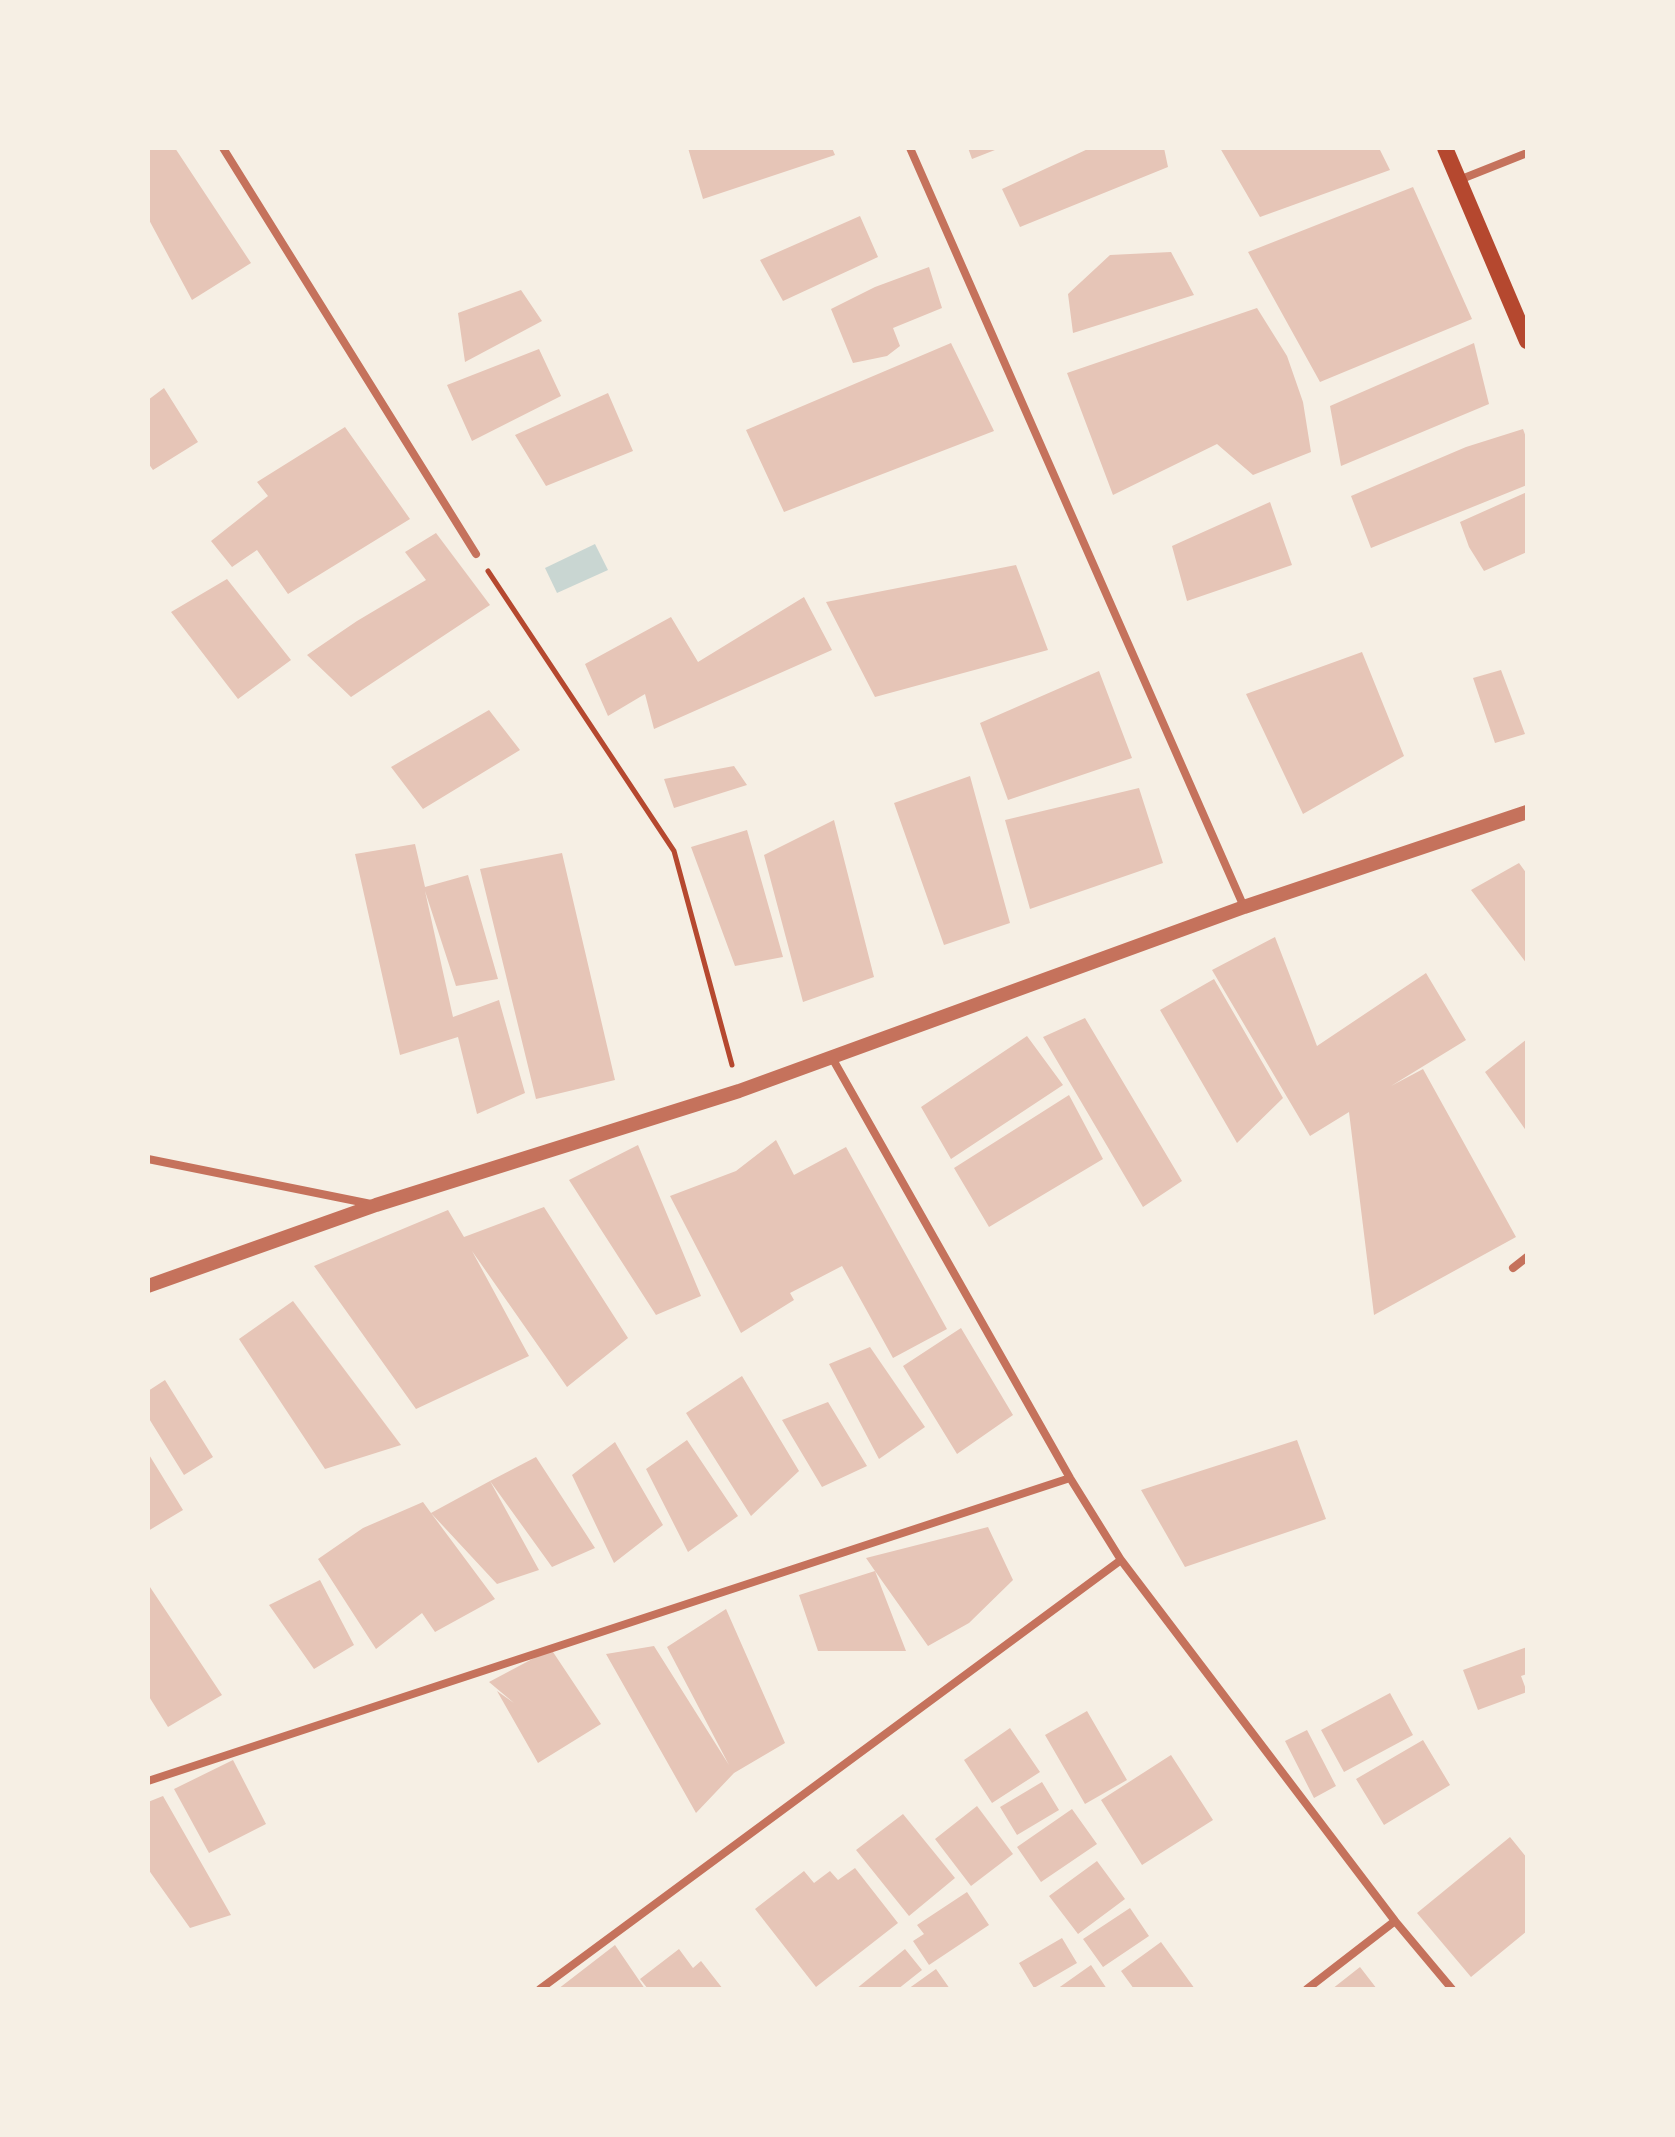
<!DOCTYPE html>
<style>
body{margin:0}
#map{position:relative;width:1675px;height:2137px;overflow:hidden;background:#f6efe4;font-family:Overpass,sans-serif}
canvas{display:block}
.frame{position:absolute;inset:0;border:150px solid #f6efe4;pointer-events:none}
</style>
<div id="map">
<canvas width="1675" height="2137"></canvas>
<div class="frame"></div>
</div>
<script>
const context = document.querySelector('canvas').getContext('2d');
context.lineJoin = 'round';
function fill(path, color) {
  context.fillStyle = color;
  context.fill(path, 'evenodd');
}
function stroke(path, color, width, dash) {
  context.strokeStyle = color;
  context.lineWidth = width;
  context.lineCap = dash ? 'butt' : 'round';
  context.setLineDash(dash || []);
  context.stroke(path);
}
const water = new Path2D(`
 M595,544L608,570L557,593L545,568Z`);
const building = new Path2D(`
 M148,148H175L251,263L192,300L148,218Z
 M688,148H832L835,155L703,199Z
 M968,148H1000L972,159Z
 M1090,148H1164L1168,167L1020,227L1002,189Z
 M1220,148H1379L1390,170L1260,217Z
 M1413,187L1472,319L1320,382L1248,252Z
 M860,216L878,257L783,301L760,260Z
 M1171,252L1194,295L1073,333L1068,294L1110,255Z
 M929,267L942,308L893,328L900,346L887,356L853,363L831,309L875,287Z
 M521,290L542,321L465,362L458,313Z
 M1257,308L1287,356L1303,402L1311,452L1253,475L1217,444L1113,495L1067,373Z
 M951,343L994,431L784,512L746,430Z
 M1474,343L1489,404L1341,466L1330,406Z
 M539,349L561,396L472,441L447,385Z
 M164,388L198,442L153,470L148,463V400Z
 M608,393L633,451L546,486L515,435Z
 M345,427L410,519L288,594L257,550L232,567L211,541L268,496L257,482Z
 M1523,429L1527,440V485L1371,548L1351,496L1466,447Z
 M1527,492V552L1484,571L1469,547L1460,522Z
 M1270,502L1292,565L1187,601L1172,546Z
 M436,533L490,605L351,697L307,655L357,621L426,580L405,552Z
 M1016,565L1048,650L875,697L826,602Z
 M227,579L291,660L238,699L171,612Z
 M804,597L832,650L654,729L645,694L608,716L585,664L671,617L698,662Z
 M1362,652L1404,756L1303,814L1246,694Z
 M1501,670L1525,734L1495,743L1473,678Z
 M1099,671L1132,758L1008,800L980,723Z
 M489,710L520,750L423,809L391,767Z
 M734,766L747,785L674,808L664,779Z
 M970,776L1010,923L944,945L894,803Z
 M1139,788L1163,863L1030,909L1005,820Z
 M834,820L874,977L803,1002L764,855Z
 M747,830L783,957L735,966L691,847Z
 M415,844L425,887L468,875L498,979L456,986L425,891L453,1017L499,1000L525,1093L477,1114L458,1037L400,1055L355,854Z
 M562,853L615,1080L536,1099L480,869Z
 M1519,863L1527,874V964L1471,890Z
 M1275,937L1317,1046L1426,973L1466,1040L1391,1086L1423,1069L1516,1237L1374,1315L1349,1112L1310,1136L1212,970Z
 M1214,979L1283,1098L1237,1143L1160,1010Z
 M1085,1018L1182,1181L1143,1207L1043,1037Z
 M1027,1036L1063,1085L951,1159L921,1107Z
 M1527,1039V1132L1485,1072Z
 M1069,1095L1103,1159L989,1227L954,1168Z
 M776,1140L794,1175L846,1147L947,1329L893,1358L842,1266L790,1293L794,1300L741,1333L670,1196L736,1171Z
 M638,1145L701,1296L656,1315L569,1180Z
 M544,1207L628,1338L567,1387L472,1251L529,1356L416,1409L314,1266L448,1210L464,1237Z
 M293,1301L401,1445L325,1469L239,1339Z
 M961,1328L1013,1415L957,1454L903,1366Z
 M870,1347L925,1427L879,1459L829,1364Z
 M742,1376L799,1471L751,1516L686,1413Z
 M165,1380L213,1457L184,1475L148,1417V1391Z
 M828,1402L867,1466L822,1487L782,1420Z
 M687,1440L738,1516L688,1552L646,1469Z
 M1297,1440L1326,1519L1185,1567L1141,1490Z
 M615,1442L663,1525L614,1563L572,1475Z
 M148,1453L183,1510L148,1531Z
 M536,1457L595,1548L552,1567L490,1481Z
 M490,1481L539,1570L497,1584L431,1513L495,1599L435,1632L422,1613L376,1649L318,1559L363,1528L423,1502L431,1513Z
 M988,1527L1013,1580L969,1623L928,1646L875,1571L906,1651H818L799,1595L875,1571L866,1558Z
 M320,1580L354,1645L314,1669L269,1605Z
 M148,1584L222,1695L168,1727L148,1695Z
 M726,1609L785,1743L734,1773L696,1813L606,1654L654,1646L729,1765L667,1647Z
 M1527,1647V1674L1521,1676L1527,1692L1478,1710L1463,1670Z
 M551,1649L601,1724L538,1763L497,1691L514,1703L489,1682Z
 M1390,1693L1413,1735L1344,1772L1321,1730Z
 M1087,1711L1127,1780L1085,1804L1045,1735Z
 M1010,1728L1040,1772L992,1803L964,1760Z
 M1307,1730L1336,1786L1314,1798L1285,1741Z
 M1423,1740L1450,1785L1384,1825L1356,1779Z
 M1171,1755L1213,1820L1142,1865L1101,1800Z
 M233,1760L266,1824L209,1853L174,1789Z
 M1042,1782L1059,1810L1017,1835L1000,1807Z
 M163,1796L231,1915L190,1928L148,1869V1802Z
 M977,1806L1013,1854L971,1886L935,1839Z
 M1072,1809L1097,1844L1041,1882L1017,1847Z
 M903,1814L955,1878L909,1916L856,1850Z
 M1510,1837L1527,1858V1931L1471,1977L1417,1913Z
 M1097,1861L1125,1899L1078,1934L1049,1896Z
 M855,1868L898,1923L816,1987L755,1909L804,1871L814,1883L830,1871L838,1880Z
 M967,1892L989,1925L929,1965L913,1941L924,1934L917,1925Z
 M1130,1908L1149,1936L1103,1967L1083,1939Z
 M1062,1938L1077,1963L1034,1988L1019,1963Z
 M1161,1942L1195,1989H1134L1121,1971Z
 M615,1945L645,1989H558Z
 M679,1949L693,1968L701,1961L723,1989H648L640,1979Z
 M905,1949L922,1970L898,1989H856Z
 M1091,1965L1107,1989H1057Z
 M1360,1967L1377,1989H1332Z
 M936,1969L950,1989H908Z`);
const path = new Path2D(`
 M488,571L674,851L732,1065`);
const minor = new Path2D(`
 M223,148L476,554
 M910,148L1244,907
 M1459,180L1527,153
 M831,1056L1070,1478L1121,1560L1395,1921L1452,1989
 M148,1159L371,1204
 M1513,1268L1527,1257
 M148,1781L1070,1478
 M540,1989L1121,1560
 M1307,1989L1395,1921`);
const tertiary = new Path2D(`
 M148,1286L376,1205L739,1091L1244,907L1527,812`);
const secondary = new Path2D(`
 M1445,148L1527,341`);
fill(water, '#c9d6d2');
fill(building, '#e6c5b7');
stroke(path, '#b5482f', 5);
stroke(minor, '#c5725c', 8);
stroke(tertiary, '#c5725c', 14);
stroke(secondary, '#b5482f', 16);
</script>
